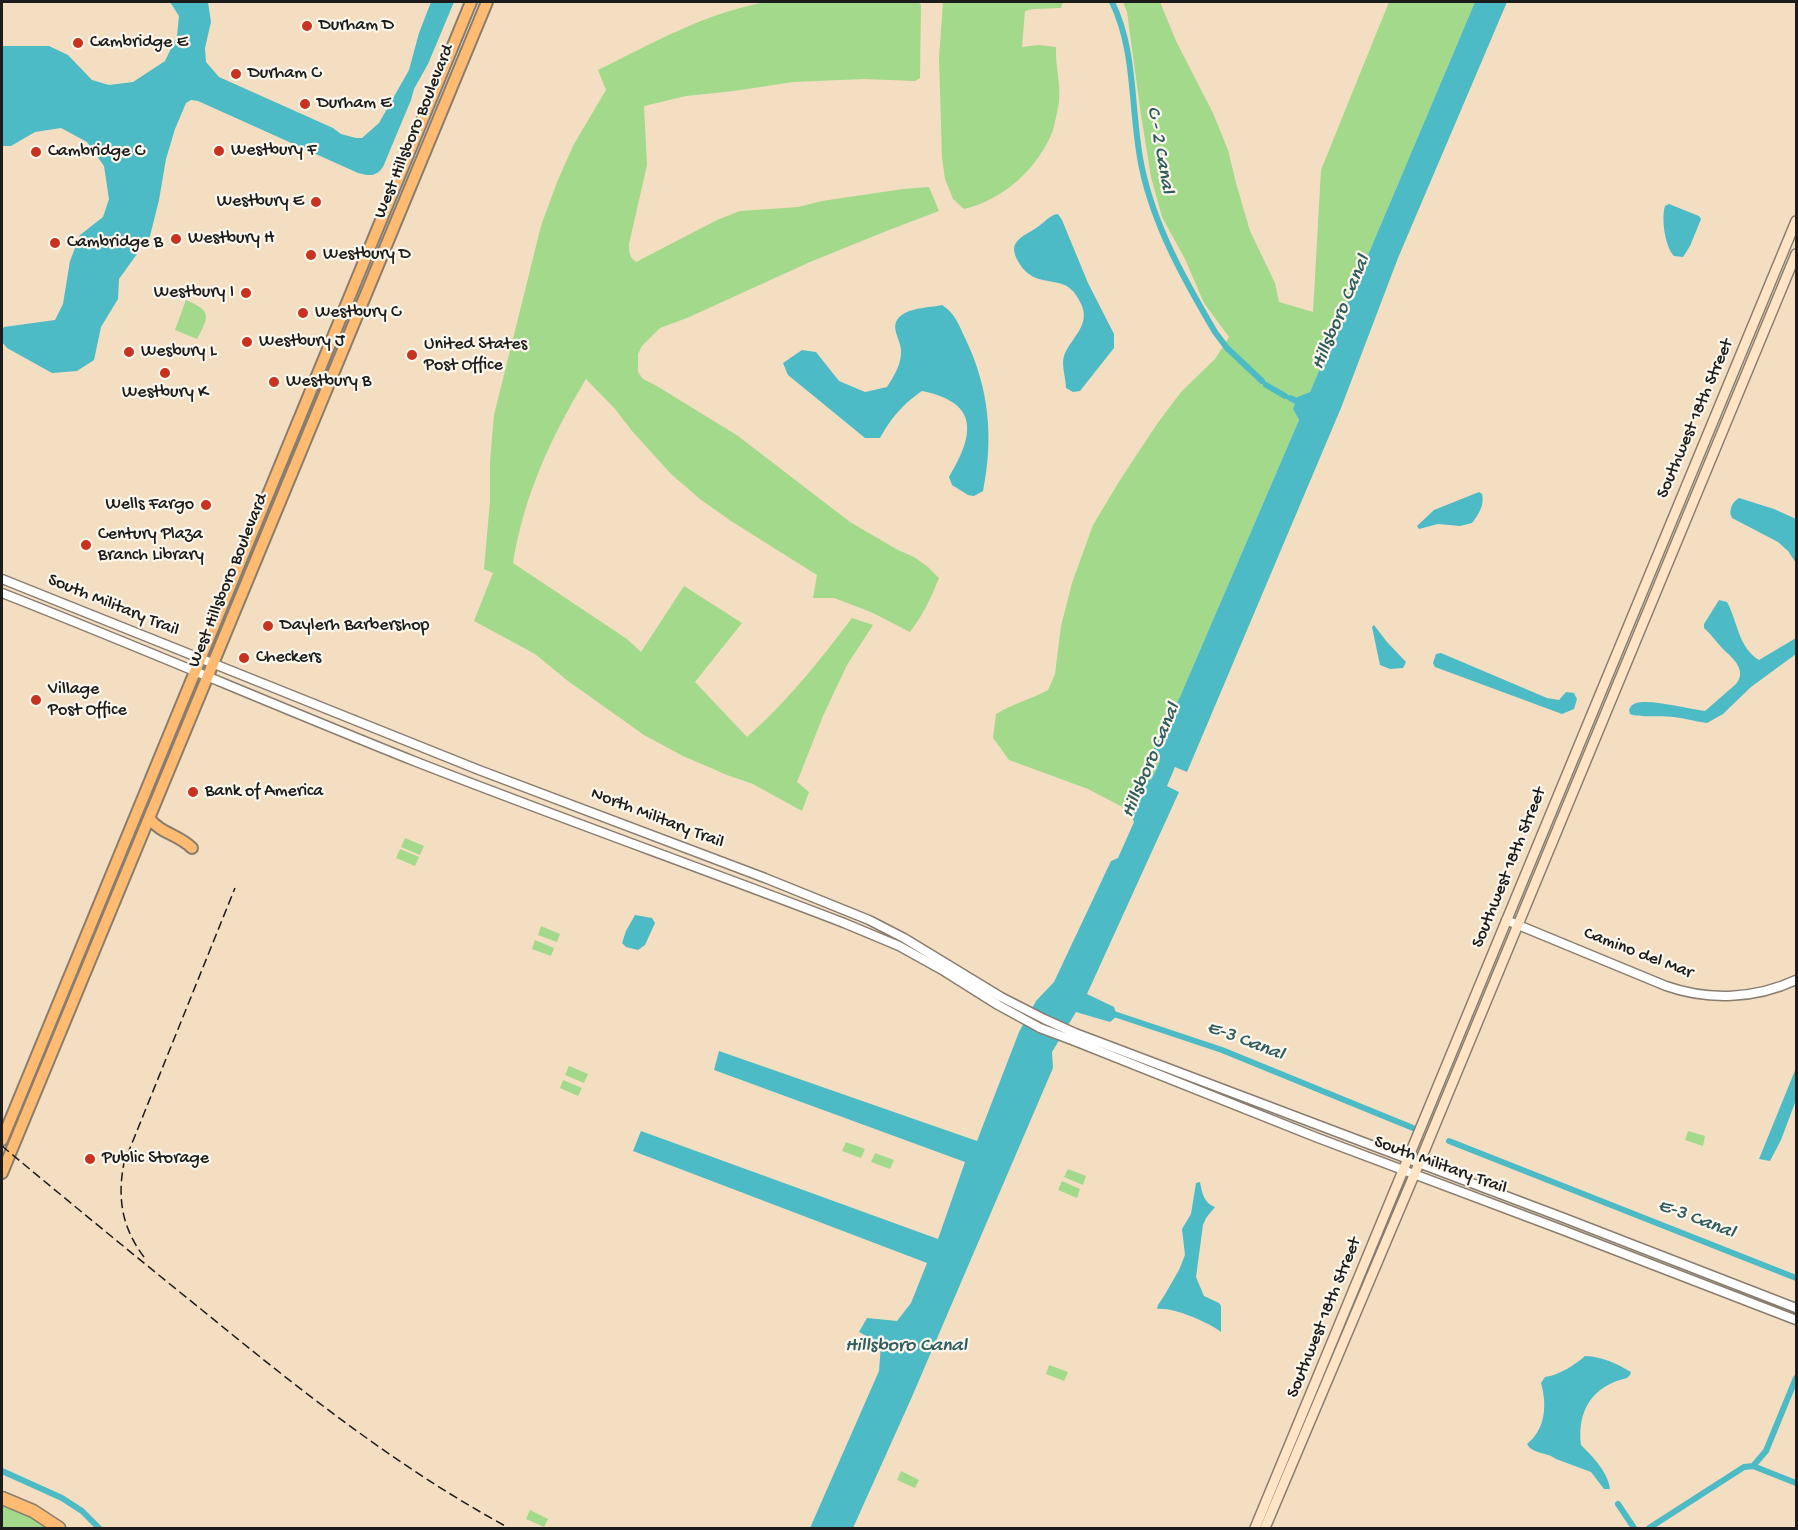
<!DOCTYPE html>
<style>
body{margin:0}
#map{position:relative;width:1798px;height:1530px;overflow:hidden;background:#f3dec2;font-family:"Gochi Hand",sans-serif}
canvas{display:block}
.frame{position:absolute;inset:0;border:3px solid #1c1c1c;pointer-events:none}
</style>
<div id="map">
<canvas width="1798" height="1530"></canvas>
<div class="frame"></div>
</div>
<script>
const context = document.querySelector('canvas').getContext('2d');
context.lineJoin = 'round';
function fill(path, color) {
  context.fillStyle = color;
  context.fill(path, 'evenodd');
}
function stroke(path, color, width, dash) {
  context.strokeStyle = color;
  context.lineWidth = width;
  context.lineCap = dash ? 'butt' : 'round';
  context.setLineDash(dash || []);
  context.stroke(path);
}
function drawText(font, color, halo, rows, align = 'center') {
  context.font = font + ' "Gochi Hand",sans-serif';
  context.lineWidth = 4.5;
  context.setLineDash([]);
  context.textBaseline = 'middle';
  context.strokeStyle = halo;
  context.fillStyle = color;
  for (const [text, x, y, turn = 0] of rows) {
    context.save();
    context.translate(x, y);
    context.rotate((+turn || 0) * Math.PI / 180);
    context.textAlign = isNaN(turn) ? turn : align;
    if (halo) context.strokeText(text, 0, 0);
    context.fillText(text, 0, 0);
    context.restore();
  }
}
const green = new Path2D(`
 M767,2H918L921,5L920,78L915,81L864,79L793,82L734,91L686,96L644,106L647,165L629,244C629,252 629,257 636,262L717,220L740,211L798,207L822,201L903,189L929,187L939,211L889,230L810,262L687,318L660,328L642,346L638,354V372L643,379L657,386L738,436L850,522L898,550L914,557L928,567L939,578C931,598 923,615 910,632L871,612L834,598H813L817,575L731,521L700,499L671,474L632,431L616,410L586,379C551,437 524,495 513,563L627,639L641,652L684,586L742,623L695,682L747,737C787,702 820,660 852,618L873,625L847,665L823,716L797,782L809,792L802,811L753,784L727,775L683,756L644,735L568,681L535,654L474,621L493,573L484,569L490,501V461L494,415L541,226L557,182L574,144L606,90L598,70C653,43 707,12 767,2Z
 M943,2H1063L1061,8L1033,9L1025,11L1022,47L1038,45L1056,47C1055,65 1061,84 1059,102C1057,112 1055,124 1052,133C1036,170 1003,200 964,209L953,199L945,179L942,158L939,58Z
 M1123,2H1160L1176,41L1213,113L1228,150L1236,183L1250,231L1275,283L1279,302L1313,312L1321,170L1389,2H1475L1310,392L1297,397L1293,409L1299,420L1179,699L1150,756L1160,761L1151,780L1145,778L1130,811L1088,789L1009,760L993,738L996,714C1012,704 1031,699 1048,690L1055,674L1061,626L1072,583L1093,525L1120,480L1157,424L1181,392L1215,359L1229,337L1204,303L1185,259L1162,217L1151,177L1141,115L1127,12Z
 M186,300C211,311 210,315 197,339L175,330Z
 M405,838L424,846L420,855L401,847Z
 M400,849L419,857L415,866L396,858Z
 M541,926L560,934L557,942L538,935Z
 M535,940L554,948L551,956L532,949Z
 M569,1066L588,1074L584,1083L565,1075Z
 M563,1080L582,1088L578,1096L560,1088Z
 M1688,1131L1705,1136L1703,1146L1685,1140Z
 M846,1142L865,1149L861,1158L842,1151Z
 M875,1153L894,1160L890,1169L871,1162Z
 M1068,1169L1086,1176L1083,1185L1064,1177Z
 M1062,1181L1080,1189L1077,1198L1058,1190Z
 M1049,1365L1068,1372L1064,1381L1046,1374Z
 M901,1471L919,1480L915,1488L897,1480Z
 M2,1503L32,1514L54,1528H2Z
 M530,1510L548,1519L544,1527L526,1519Z`);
const water = new Path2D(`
 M170,2H208L211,22L205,48L206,62L219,77L333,128L341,134L356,138H362L379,123L409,70L419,33L431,2H454L428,64L414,89L411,100L383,167C376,177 369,176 358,173L198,101L191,100L186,103L175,129L166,159L159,200L150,236L119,279L118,299L101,327L94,360L77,371L52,373L7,348L2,342V330L4,327L55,320L63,304L70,261L80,235L103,217L109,199L104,166L87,142L61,128L35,132L11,146H2V46H49L68,55L92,80L109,85L133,82L165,61L177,36L179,16Z
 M1475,2H1507L1398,258L1341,408L1187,772L1175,767L1167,786L1179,792L1087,994L1114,1007L1117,1016L1110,1022L1076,1012L1052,1052L1053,1068L911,1399L853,1528H810L879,1371L881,1344L859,1332L867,1318L897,1321L911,1303L927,1263L633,1151L641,1131L938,1239L965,1162L714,1070L719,1051L977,1141L1019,1032L1036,1001L1054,982L1111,861L1118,858L1134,822L1130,811L1145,778L1151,780L1160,761L1150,756L1179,699L1299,420L1293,409L1297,397L1310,392Z
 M1669,204L1699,216L1701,219L1690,246L1683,257L1674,256C1665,247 1661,218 1665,206Z
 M1058,214L1062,220L1088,283L1114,334V348L1080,391L1073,392L1066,388C1066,379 1061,364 1064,356C1070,339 1090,326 1082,306C1067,268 1041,293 1021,266C1004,241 1022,238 1039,226C1046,221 1050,215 1058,214Z
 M942,305C955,313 959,325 965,338C989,387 994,438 983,491L974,496L968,495L952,485L949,477C962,455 981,420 952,402C943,396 932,393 922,391C902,405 892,417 880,438H865L788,375L783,363L802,350L816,352L839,381L865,392L887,387C894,376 901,365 901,352C902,339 885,324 905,313C913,308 933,307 942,305Z
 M1479,492L1482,494C1485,505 1478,515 1472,523L1460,526L1438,524L1419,529L1417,526L1434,510Z
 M1739,498L1774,509L1796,519V563L1788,551L1778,542L1732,518C1728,511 1732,502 1739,498Z
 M1719,600L1727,602C1738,622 1738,647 1759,660L1796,638V654L1751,687L1723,714L1707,723C1696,722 1685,718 1674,717C1661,715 1640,718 1630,714L1629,710C1631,706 1631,705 1636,703C1653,699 1686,709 1705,711L1736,684C1747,671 1734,659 1724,650C1717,643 1711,634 1704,628V624Z
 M1374,625L1387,642L1406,662L1403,668L1390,669L1380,665L1372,627Z
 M1441,653L1547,698L1559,700L1566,692L1574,693L1577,699L1574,709L1562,714L1435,667L1433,663L1436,654Z
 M635,915L652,918L655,923L645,945L638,950L626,947L622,943L626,931Z
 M1796,1068V1100L1781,1140L1770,1161L1759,1159Z
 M1200,1182C1202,1193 1204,1203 1215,1207L1206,1218L1203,1225L1196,1277L1204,1296L1219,1303L1221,1306V1332C1208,1322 1173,1307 1157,1309L1158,1305L1164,1296L1179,1270L1185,1255L1182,1229L1191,1214L1196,1183Z
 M1585,1356C1604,1357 1615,1363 1631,1372L1630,1375L1627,1378C1592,1386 1577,1411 1581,1445C1593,1457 1608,1472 1610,1489H1604L1591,1472L1556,1459C1547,1452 1532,1454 1527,1444C1546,1429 1547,1404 1541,1383L1545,1377C1559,1375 1575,1365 1585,1356Z`);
const canal = new Path2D(`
 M1112,2C1137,53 1130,113 1142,168C1154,226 1185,281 1215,332L1227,348L1262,381
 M1266,385L1285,396
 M1290,398L1303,404
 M1111,1013L1222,1050L1413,1128
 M1449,1141L1796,1278
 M1753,1466L1766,1451L1796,1378
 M2,1471L62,1498L82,1511L99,1528
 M1618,1504L1634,1528
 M1649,1528L1744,1467L1753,1466L1796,1483`);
const tertiary = new Path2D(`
 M2,579L479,770L765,878L869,920L904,938L1001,997L1044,1019L1075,1033L1564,1218L1796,1308
 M2,593C140,647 276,706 414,761C557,817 701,868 844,923L899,946L944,971L998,1005L1040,1028L1072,1040L1318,1138L1560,1229L1796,1320
 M1506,920L1666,986C1709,1001 1755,999 1796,980`);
const secondary = new Path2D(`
 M1255,1528L1796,221
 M1265,1528L1423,1154L1796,254`);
const primary = new Path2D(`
 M149,818C161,834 178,834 192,848
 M2,1140L471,2
 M2,1173L487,2`);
const motorway = new Path2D(`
 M2,1498L33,1511L59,1528`);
const rail = new Path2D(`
 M2,1146C68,1201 135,1256 202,1310C300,1390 398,1468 509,1528
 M144,1257C122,1228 117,1198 124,1163L235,888`);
const markers = [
 [307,26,6,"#c8321e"],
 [78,43,6,"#c8321e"],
 [236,74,6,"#c8321e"],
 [305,104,6,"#c8321e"],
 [219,151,6,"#c8321e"],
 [36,152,6,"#c8321e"],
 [316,202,6,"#c8321e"],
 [176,239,6,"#c8321e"],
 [55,243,6,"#c8321e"],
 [311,255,6,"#c8321e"],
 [246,293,6,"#c8321e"],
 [303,313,6,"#c8321e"],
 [247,342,6,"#c8321e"],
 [129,352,6,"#c8321e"],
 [412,355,6,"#c8321e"],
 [165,373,6,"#c8321e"],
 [274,382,6,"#c8321e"],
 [206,505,6,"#c8321e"],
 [86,545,6,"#c8321e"],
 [268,626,6,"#c8321e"],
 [244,658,6,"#c8321e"],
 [36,700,6,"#c8321e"],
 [193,792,6,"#c8321e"],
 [90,1159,6,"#c8321e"]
];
const poiNames = [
 ["Durham D",319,26],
 ["Cambridge E",90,43],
 ["Durham C",248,74],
 ["Durham E",317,104],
 ["Westbury F",231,151],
 ["Cambridge C",48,152],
 ["Westbury E",304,202,"right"],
 ["Westbury H",188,239],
 ["Cambridge B",67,243],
 ["Westbury D",323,255],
 ["Westbury I",234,293,"right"],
 ["Westbury C",315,313],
 ["Westbury J",259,342],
 ["United States",424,345],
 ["Post Office",424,366],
 ["Wesbury L",141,352],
 ["Westbury B",286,382],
 ["Westbury K",165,393,"center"],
 ["Wells Fargo",194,505,"right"],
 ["Century Plaza",98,535],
 ["Branch Library",98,556],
 ["Daylerh Barbershop",280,626],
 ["Checkers",256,658],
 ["Village",48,690],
 ["Post Office",48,711],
 ["Bank of America",205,792],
 ["Public Storage",102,1159]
];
const streetNames = [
 ["West Hillsboro Boulevard",415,132,-68],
 ["Southwest 18th Street",1696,419,-67],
 ["West Hillsboro Boulevard",229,581,-68],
 ["South Military Trail",113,606,22],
 ["North Military Trail",657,819,21],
 ["Southwest 18th Street",1510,868,-68],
 ["Camino del Mar",1638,954,21],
 ["South Military Trail",1440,1166,20],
 ["Southwest 18th Street",1325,1318,-68]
];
const waterNames = [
 ["C - 2 Canal",1159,150,80],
 ["Hillsboro Canal",1342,313,-67],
 ["Hillsboro Canal",1152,761,-67],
 ["E-3 Canal",1245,1042,21],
 ["E-3 Canal",1696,1220,21],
 ["Hillsboro Canal",906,1347]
];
fill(green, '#a3d98a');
fill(water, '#4dbbc5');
stroke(canal, '#4dbbc5', 6);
stroke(tertiary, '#887d6f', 11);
stroke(secondary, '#887d6f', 12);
stroke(primary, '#887d6f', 14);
stroke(motorway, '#887d6f', 15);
stroke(tertiary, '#fff', 8);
stroke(secondary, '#ffe4c6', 9);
stroke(primary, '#febb71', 10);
stroke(motorway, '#febb71', 12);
stroke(rail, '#1c1c1c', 1.5, [9, 4.5]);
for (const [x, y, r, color] of markers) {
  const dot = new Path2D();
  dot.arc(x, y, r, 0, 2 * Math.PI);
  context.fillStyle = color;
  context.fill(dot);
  stroke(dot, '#fbf7ec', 2);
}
drawText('18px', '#1c1c1c', '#fbf7ec', poiNames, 'left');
drawText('18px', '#1c1c1c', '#fbf7ec', streetNames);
drawText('italic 20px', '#305c60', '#fbf7ec', waterNames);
</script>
